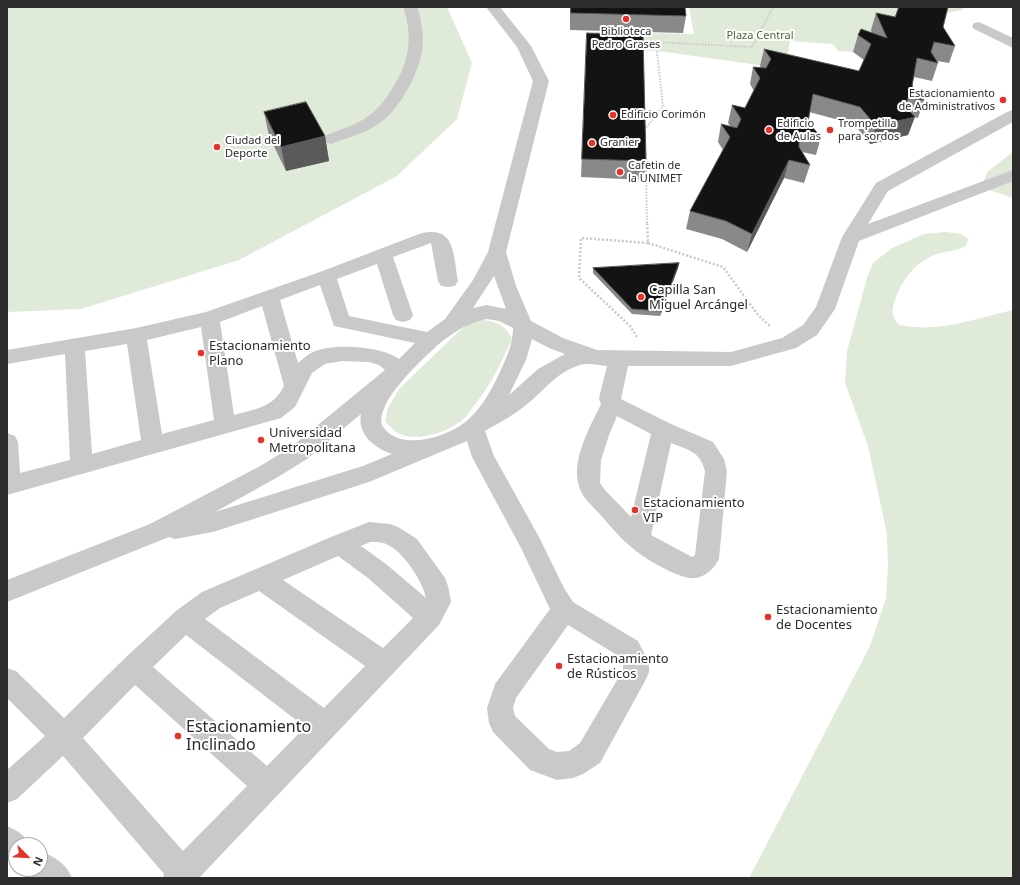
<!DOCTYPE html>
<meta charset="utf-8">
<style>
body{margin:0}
#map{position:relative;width:1020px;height:885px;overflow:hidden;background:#fff;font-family:"Noto Sans",sans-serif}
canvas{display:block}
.frame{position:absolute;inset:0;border:8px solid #2c2c2c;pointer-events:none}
.north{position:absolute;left:8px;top:837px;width:40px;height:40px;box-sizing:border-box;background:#fff;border:1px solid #ababab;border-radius:50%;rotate:114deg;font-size:11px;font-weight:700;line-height:16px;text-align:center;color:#2c2c2c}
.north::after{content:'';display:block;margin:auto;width:14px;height:18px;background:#e83229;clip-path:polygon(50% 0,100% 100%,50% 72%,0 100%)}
</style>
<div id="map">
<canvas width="1020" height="885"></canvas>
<div class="frame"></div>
<div class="north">N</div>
</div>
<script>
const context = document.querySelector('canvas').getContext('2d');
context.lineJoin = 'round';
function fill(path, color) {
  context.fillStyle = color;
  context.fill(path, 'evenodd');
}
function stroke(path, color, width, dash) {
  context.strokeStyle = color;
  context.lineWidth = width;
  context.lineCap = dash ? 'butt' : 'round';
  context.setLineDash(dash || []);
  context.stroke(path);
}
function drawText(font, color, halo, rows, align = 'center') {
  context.font = font + ' "Noto Sans",sans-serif';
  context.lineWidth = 4;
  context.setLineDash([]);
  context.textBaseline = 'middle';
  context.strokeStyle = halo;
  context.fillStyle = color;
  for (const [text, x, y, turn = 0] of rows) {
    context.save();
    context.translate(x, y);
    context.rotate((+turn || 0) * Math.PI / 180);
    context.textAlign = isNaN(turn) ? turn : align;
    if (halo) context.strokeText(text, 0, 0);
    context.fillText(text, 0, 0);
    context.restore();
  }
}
const green = new Path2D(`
 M7,7H447L472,63L457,119L397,176L239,260L81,309L7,312Z
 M689,7H965L962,10L917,18L881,56L856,47L853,52L838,51L833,44L790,41L785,70L773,67L658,51L596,48V32L694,34Z
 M1013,152V198L989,190L983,183L987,172Z
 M946,232L961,234L968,239L966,246C956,251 947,251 937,254C916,262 904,277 896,297C892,310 890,314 899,325C939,333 974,319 1013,310V878H749L870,646L886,598L888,567L887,534L868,446L845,383L847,351L867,278L873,263L892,248L924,234Z
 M483,320C499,323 504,324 512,339C501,363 490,387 473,407C469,412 466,418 461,421C450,429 438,434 425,436C406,439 397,435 385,421L388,408L399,389L458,332L467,325Z`);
const pathFar1 = new Path2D(`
 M647,223L645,129L663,107L656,42L752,47L773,7`);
const path = new Path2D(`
 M648,243L723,267L758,315L771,327
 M637,337L630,326L579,278L581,238L648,243L647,222`);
const minor = new Path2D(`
 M403,7H417C429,42 422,66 403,97C397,106 390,116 381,122C368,132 352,136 337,142L331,144L325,142L323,139L325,136C340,129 357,125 370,115C378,109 385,100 390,92C409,64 414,39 403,7Z
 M486,7H500L531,46L549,81L506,252L516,286L531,321L563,338L597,350L731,352L782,338L803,325L816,307L842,237L876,183L1007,112L1013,110V122L888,191L868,224L1013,170V181L859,241L835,309L817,335L796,348L731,366H628L621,399L671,424L713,442L724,459L727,471L719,559C714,569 703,580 690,578C674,576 641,557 629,545C617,535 608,523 598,512C589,503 580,495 578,482C573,456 590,427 601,404L599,398L607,366C598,365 586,362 577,366C557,373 546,388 531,401C517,413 501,422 485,431L494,456L539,537L564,588L573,602L638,641L649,663V672L645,681L600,763L583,774L573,778L557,780L530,770L493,732L489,723L487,708L495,684L550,609L521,548L472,457L467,441L369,482L213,532L175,539L169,537L7,602V580L150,524L262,465L291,447L385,370L379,365L369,362L342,361L325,364L312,373L295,407L281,418L7,495V433L15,436L18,442L20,473L70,460L65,354L7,364V350L136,328L206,312L320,272L419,234C456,224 453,255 458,281L455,286L448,287L441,286L438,281L431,243L393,257L413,315L410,320L403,322L396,320L393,315L377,264L337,279L349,316L427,332L445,319L473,280L488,252L533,81L517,47ZM494,276L506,309L487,305L473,308ZM320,285L334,326L415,343L399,359C381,346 333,343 313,352C308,354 303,359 298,363L280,300ZM262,306L284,386C273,408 255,409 234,415L220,322ZM487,319L499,321L513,328C513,344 506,359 499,374C491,391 480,411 464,423C447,436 410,448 390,434C387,432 384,429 382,425C377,408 401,382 411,371C434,348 454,326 487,319ZM201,327L214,420L162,434L147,340ZM532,339L549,348L565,354L538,369L509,395L526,360ZM127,344L141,440L92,454L85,351ZM361,414C357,435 375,448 392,454L363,466L215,512L278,477L307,459ZM617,416L651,434L631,517L604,489L600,483L601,460L609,435ZM671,443C688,450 700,451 705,471L695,555L692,557L651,535ZM568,625L620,657L623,664V670L580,743L569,751L557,752L549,749L515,716L513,708L516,698Z
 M979,22L1013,38V48L974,29L972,26L974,23Z
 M369,522L390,524L398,527L417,539L445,578L448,586L451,602L439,625L199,878H163L164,874L63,756L17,799L7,803V770L45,736L7,698V668L16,671L64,718L125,658L176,611L202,592L331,537ZM370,542C375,542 382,542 386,544C402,550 423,581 426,598L386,564L361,546ZM338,556L368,578L413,618L383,648L283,580ZM259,591L365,666L324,708L205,619L220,608ZM186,635L305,727L267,766L153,667ZM135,685L247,786L183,851L83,738Z
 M7,826C17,831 25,834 29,845H16V863L7,859Z
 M40,851C55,857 66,863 72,878H32L26,869H40Z`);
const wall = new Path2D(`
 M570,7H685L686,16L683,33L570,30Z
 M876,13L895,17L943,27L955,46L949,63L937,61L938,63L932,81L914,77L912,86L924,100L918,118L914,117L908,135L870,144L854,124L809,112L808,122L821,137L816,155L802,152L810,165L804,183L784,178L747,252L722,239L686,229L690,211L723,150L718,142L721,124L731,127L728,123L732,105L745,108L754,91L750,84L753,67L761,68L760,66L764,49L859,71L864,60L853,52L858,35L872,33L871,30Z
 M587,33L646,161L644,180L581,177Z
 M264,112L325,136L329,161L286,171L269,136Z
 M679,263L678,268L660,316L632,314L593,273V268Z`);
const shadedWall = new Path2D(`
 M915,117L908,135L870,144L876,126Z
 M325,136L329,161L286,171L281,147Z
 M789,160L784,178L747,252L752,234Z
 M679,263L678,268L660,316L661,311Z`);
const building = new Path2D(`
 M571,7H685L686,16L571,13Z
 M899,7H948L943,27L955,46L934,42L931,52L938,63L917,58L912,86L924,100L908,98L905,106L915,117L876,126L860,107L813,94L808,122L821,137L799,133V147L810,165L789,160L752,234L726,221L690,211L730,137L721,124L737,128L741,119L732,105L745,108L760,78L753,67L766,68L771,59L764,49L859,71L871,44L858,35L861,29L887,38L876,13L895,17Z
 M587,33L643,35L646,161L582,159Z
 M306,102L325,136L281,147L264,112Z
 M679,263L661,311L632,309L593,268Z`);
const markers = [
 [626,19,4,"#e83229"],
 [1003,100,4,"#e83229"],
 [613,115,4,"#e83229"],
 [769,130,4,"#e83229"],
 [830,130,4,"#e83229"],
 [592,143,4,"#e83229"],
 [217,147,4,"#e83229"],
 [620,172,4,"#e83229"],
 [641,297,4,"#e83229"],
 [201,353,4,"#e83229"],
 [261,440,4,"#e83229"],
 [635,510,4,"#e83229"],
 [768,617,4,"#e83229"],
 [559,666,4,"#e83229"],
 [178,736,4,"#e83229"]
];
const farPoinames = [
 ["Biblioteca",626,32,"center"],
 ["Pedro Grases",626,45,"center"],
 ["Estacionamiento",995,94,"right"],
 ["de Administrativos",995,107,"right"],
 ["Edificio Corimón",621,115],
 ["Edificio",777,124],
 ["de Aulas",777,137],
 ["Trompetilla",838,124],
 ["para sordos",838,137],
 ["Ciudad del",225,141],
 ["Deporte",225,154],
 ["Granier",600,143],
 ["Cafetin de",628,166],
 ["la UNIMET",628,179]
];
const farParknames = [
 ["Plaza Central",760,36]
];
const poiNames = [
 ["Capilla San",649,290],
 ["Miguel Arcángel",649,305],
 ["Estacionamiento",209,346],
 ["Plano",209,361],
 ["Universidad",269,433],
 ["Metropolitana",269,448],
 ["Estacionamiento",643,503],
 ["VIP",643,518],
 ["Estacionamiento",776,610],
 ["de Docentes",776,625],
 ["Estacionamiento",567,659],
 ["de Rústicos",567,674]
];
const nearPoinames = [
 ["Estacionamiento",186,727],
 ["Inclinado",186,745]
];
fill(green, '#e0ead9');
stroke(pathFar1, '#c9c9c9', 2, [1.5, 1.5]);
stroke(path, '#c9c9c9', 2.5, [2, 2]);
fill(minor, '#c9c9c9');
fill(wall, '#898989');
fill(shadedWall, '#5a5a5a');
fill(building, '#131313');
stroke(building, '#5a5a5a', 1);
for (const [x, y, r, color] of markers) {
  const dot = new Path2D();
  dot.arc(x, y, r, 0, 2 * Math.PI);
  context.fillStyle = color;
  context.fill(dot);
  stroke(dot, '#fff', 1.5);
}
drawText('11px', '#2c2c2c', '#fff', farPoinames, 'left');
drawText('11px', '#496839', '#fff', farParknames);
drawText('13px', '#2c2c2c', '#fff', poiNames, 'left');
drawText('16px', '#2c2c2c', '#fff', nearPoinames, 'left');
</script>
